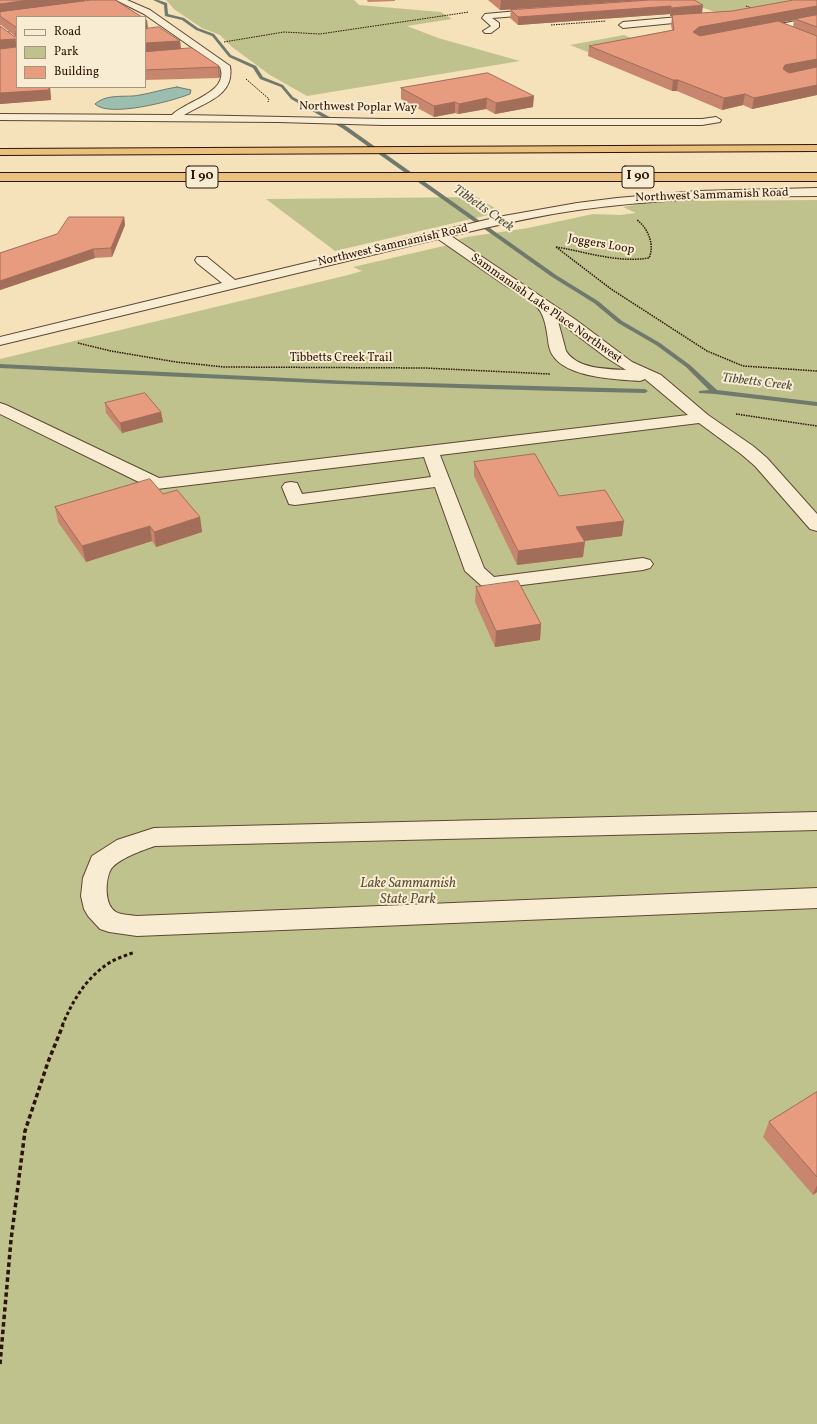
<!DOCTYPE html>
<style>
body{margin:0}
#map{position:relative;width:817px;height:1424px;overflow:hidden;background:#f5e1ba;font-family:Vollkorn,serif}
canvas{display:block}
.legend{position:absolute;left:16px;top:16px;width:130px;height:72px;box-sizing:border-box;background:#f8ecd2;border:1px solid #a69680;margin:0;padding:5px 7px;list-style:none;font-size:12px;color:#2c1405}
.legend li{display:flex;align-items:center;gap:8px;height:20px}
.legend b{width:20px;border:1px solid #a69680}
</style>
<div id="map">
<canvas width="817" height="1424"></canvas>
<ul class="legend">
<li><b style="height:5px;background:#f8ecd2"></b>Road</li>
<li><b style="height:11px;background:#c0c28d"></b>Park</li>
<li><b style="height:11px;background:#e79c7f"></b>Building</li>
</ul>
</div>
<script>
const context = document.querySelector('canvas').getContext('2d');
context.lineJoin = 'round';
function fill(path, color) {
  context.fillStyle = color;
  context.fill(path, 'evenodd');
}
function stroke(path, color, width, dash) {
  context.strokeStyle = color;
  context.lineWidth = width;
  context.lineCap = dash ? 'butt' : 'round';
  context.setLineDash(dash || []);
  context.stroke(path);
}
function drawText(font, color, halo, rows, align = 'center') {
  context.font = font + ' Vollkorn,serif';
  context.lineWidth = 4;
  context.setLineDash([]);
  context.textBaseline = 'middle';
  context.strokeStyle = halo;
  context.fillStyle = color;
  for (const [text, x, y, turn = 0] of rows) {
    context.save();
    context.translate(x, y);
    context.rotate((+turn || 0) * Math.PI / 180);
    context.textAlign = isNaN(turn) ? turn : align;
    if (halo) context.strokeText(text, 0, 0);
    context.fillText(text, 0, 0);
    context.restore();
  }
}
const green = new Path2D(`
 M166,0H354L359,5L441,12L452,19L407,26L438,38L520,61L307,96L270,75L232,47L220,35L202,28L175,10Z
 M688,0H813L723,15L695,5Z
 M624,35L648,45L595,55L570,45Z
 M477,197L501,212L335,251L266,199Z
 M817,200V1424H0V359L348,275L362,271L353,267L448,245L450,242L467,237L528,228L593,214L620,215L636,213L623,207L657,201Z`);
const water = new Path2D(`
 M177,87L191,90L190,94C173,101 109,118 95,104C107,93 126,98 140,95C152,93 164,89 177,87Z`);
const stream = new Path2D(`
 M153,0H158L167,3L168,14L184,18L198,28L214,34L231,55L256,66L263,77L283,85L293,97L346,126L556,275L598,301L622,321L660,343L690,365L717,390L817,402V406L715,394L699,393V391L709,390L686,367L656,345L618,323L594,303L552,277L342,128L291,99L281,87L260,79L253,68L229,57L212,36L196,30L182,20L165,16L164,5Z
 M0,364L349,381L645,389L648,391L645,393C437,389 229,380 21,369L0,368Z`);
const pathFar3 = new Path2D(`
 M635,1L645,0
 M557,6L574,5
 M746,6L752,8
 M551,25L606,21
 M224,42L284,32L320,34L469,12
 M246,79L269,99L268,102`);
const pathFar2 = new Path2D(`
 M556,247C587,252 617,263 649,258C655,245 648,228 637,220
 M556,247L611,289L707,351L743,366L817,371
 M78,343L111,351L176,362L224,367L425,368L550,374
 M736,414L817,426`);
const pathFar1 = new Path2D(`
 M62,1026C73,1000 86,978 109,963C117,958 127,955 135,952`);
const path = new Path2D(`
 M0,1364L11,1240L25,1131L48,1062L63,1025`);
const minor = new Path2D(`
 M116,0H127L150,10L230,66C235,96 205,102 184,115L383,119H702L716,117L721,120L720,122L702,125H383L279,122L0,120V114L172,115C184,103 219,94 221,77C222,74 221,70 220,67L144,14Z
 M540,9L543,10L544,12L543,14L492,18L499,23V27L491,33H485L483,31L491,26L482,18L485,14Z
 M701,15L705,18L704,20L623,28L619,25L623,22Z
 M817,17V23L759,34L754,31L759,28Z
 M17,31V37L0,40V34Z
 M817,188V196C737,196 657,199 578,210C535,216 493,226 451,236L576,320L632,362L661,375L708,415L753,446L767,458L817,514V531L810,529L755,466L741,454L699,423L440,455L484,568L494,577L643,558L650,560L653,564L650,568L643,570L490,589L483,587L465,571L435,487L295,505L289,504L282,487L285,483L291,482L297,483L302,494L431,477L424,457L157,489L151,488L0,414V403L6,405L159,478L688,415L645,379L640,381C615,379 555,378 549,346C547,334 546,315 536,306C528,298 516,292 506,286C483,270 461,255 438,239L0,345V337L222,283L197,263L195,260L197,257H207L235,280L498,217L577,203L617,198L697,191ZM558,321L607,358L626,370C607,369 577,369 566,351Z
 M817,812V830L155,846C143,850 118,859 111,869C105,880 104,905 116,912C121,915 131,915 137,916L817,888V908L137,936L109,932L100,929L88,916L84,909L81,896L83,878L92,856L117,840L154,828Z`);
const highway = new Path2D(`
 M817,145V151L0,155V149Z
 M0,173H817V181H0Z`);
const wall = new Path2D(`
 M0,0H85L17,87H50L51,100L0,104V26L15,37V36L1,25H0Z
 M367,0H395V1L368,2Z
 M488,0H644L500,10Z
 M650,0L702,13L732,11L817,0V95L752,109L743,105L722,110L677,91H672L588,56L589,46L672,30L671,25L672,16H670V14L518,25L510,18L511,10ZM794,20L793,27L780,22Z
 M145,19L147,20L148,29L180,41L181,49L219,66L220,76L219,78L145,80Z
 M488,73L533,107L495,114L486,109L458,114L455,113L434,117L401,99V88Z
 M124,217L125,225L112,257L95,258L0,290V253Z
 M105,403L161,412L163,422L122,433L106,413Z
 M474,462L559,496L622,536L584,541L583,557L517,565L474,476Z
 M163,494L200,517L202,532L156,547L152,541L86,562L58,522L55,507Z
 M476,587L541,624L540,640L495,647L475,602Z
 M817,1092V1192L813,1195L763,1137L769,1122Z`);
const shadedWall = new Path2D(`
 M28,0H85V1L0,13V4Z
 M501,0H644L500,10Z
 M703,5L702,13L670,16L671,8Z
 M671,6L670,14L518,25V17Z
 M817,6V16L795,19L794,20L698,38L693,32L699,27Z
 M147,20L148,30L145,31V21Z
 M15,39L17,49L0,50V40Z
 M180,41L181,51L145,53V43Z
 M817,59V69L783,76V69L785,65Z
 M219,66L220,76L219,78L218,67Z
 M673,80H678L677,91H672Z
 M817,85V95L752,109L754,98Z
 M50,87L51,100L0,104V93Z
 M745,94L743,105L722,110L724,98Z
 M534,96L533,107L495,114L496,103Z
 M487,98L486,109L458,114L459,104Z
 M455,102V113L434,117V106Z
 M124,217L125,225L112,257L111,248Z
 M93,249L95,258L0,290V281Z
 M161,412L163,422L122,433L120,423Z
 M200,517L202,532L156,547L154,532Z
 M624,521L622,536L575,542L576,527Z
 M150,526L152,541L86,562L82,546Z
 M585,542L583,557L517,565L518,551Z
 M541,624L540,640L495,647L496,631Z
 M817,1185V1192L813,1195Z`);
const building = new Path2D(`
 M0,0H28L0,4Z
 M92,0H115L142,17H17V87H49V90L0,93V49L16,47L17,40L15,39L0,40V26L15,37L17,28L0,16V12Z
 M650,0H694L703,5L671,8V6L518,17L511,10Z
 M794,0H817V6L699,27L693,32L700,36L778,21L817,36V59L785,65L783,69L789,73L817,67V85L754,98L745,94L724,98L678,80H673L589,46L674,30L672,15L732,11Z
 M817,15V27L795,19Z
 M159,27L180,41L145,43V29Z
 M192,48L219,66L218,67L145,70V52Z
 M488,73L534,96L496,103L487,98L459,104L455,102L434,106L401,88Z
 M69,217H124L111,248L93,249L0,281V253L57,234Z
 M145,393L161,412L120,423L105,403Z
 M535,454L559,496L605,490L624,521L576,527L585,542L518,551L474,462Z
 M150,479L163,494L177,490L200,517L154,532L150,526L82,546L55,507Z
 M518,581L541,624L496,631L476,587Z
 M817,1092V1177L769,1122Z`);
const farStreetnames = [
 ["Northwest Poplar Way",358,108,1],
 ["Northwest Sammamish Road",712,196,-2],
 ["Joggers Loop",601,245,10],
 ["Northwest Sammamish Road",393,246,-13],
 ["Sammamish Lake Place Northwest",546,309,35],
 ["Tibbetts Creek Trail",341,359]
];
const shields = [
 [202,177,32],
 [638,177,32]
];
const shieldNames = [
 ["I 90",202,177],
 ["I 90",638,177]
];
const farWaternames = [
 ["Tibbetts Creek",483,209,35],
 ["Tibbetts Creek",757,383,7]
];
const parkNames = [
 ["Lake Sammamish",408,884],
 ["State Park",408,900]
];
fill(green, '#c0c28d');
fill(water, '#9cbeb0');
stroke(water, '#6f7a6c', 1);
fill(stream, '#6f7a6c');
stroke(minor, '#5e4732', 2);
stroke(highway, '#2c1405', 2);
stroke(pathFar3, '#2c1405', 1, [1.5, 1]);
stroke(pathFar2, '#2c1405', 1.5, [1.5, 1]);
stroke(pathFar1, '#2c1405', 3, [3.5, 2.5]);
stroke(path, '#2c1405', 3.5, [4.5, 3]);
fill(minor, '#f8ecd2');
fill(highway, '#eac07d');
fill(wall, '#c7866d');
fill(shadedWall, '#a26d59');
fill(building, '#e79c7f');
stroke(building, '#a26d59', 1);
drawText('12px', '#2c1405', '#f8ecd2', farStreetnames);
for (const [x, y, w] of shields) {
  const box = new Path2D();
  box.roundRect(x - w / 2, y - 11, w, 22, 3);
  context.fillStyle = '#f8ecd2';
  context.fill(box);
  stroke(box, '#2c1405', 1);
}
drawText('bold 13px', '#2c1405', null, shieldNames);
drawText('italic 13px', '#535041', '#f8ecd2', farWaternames);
drawText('italic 14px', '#605135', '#f8ecd2', parkNames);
</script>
